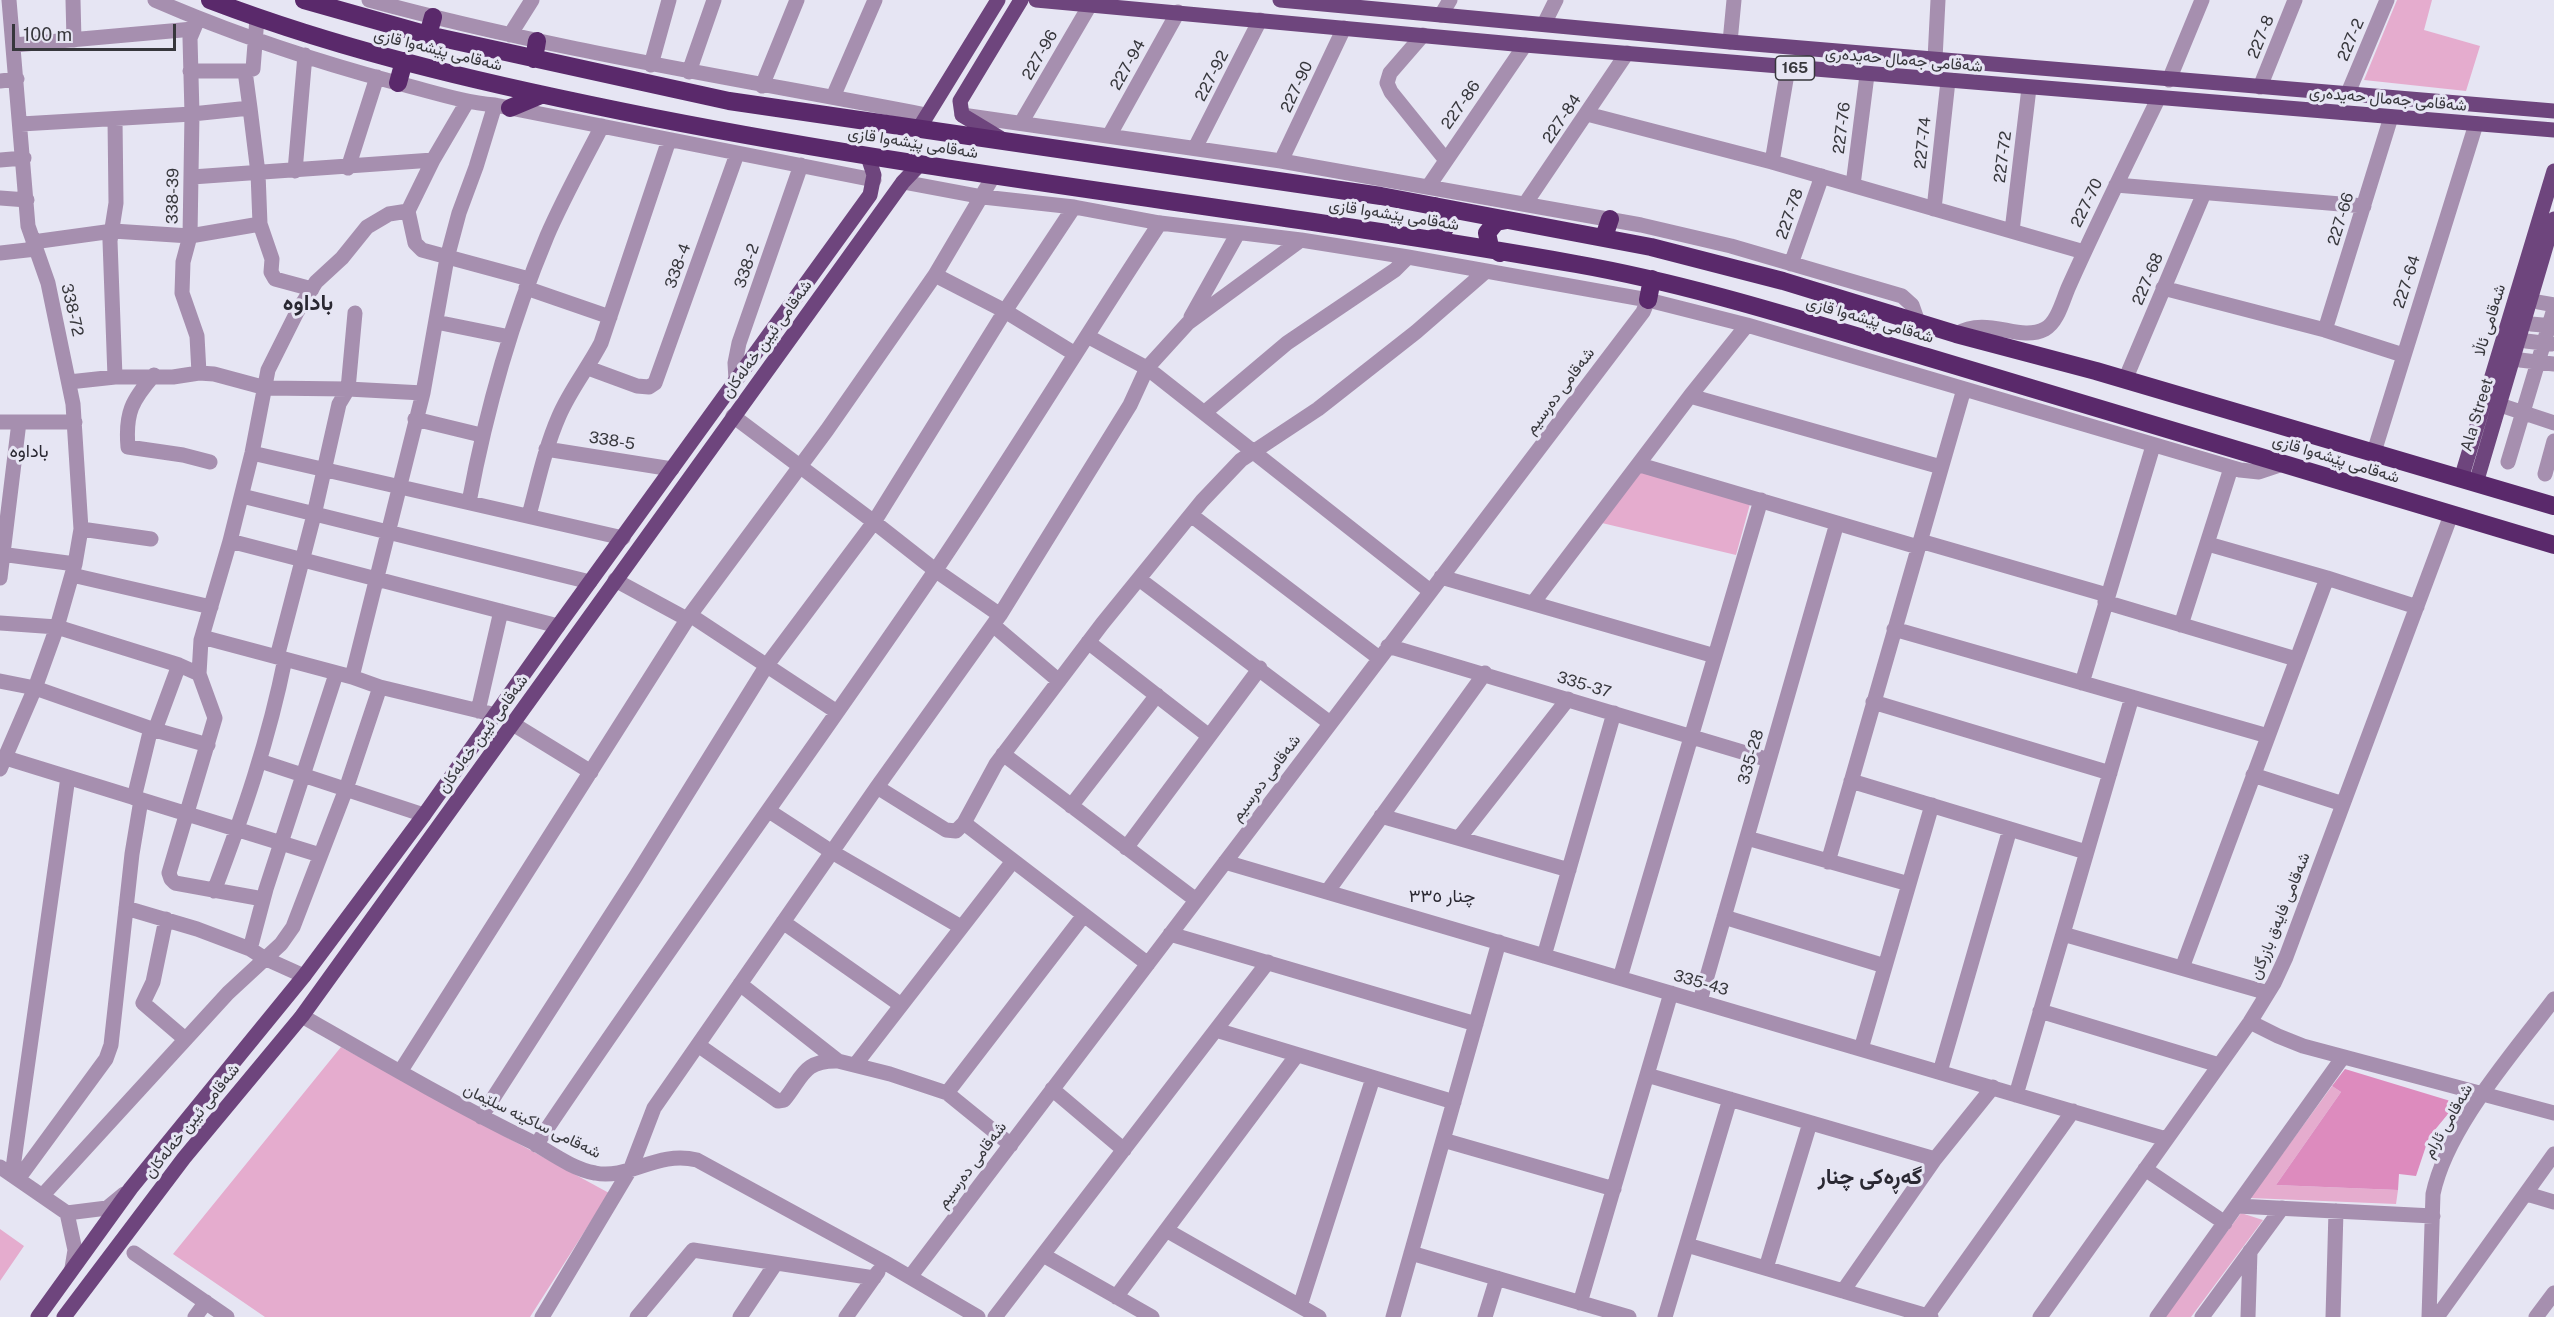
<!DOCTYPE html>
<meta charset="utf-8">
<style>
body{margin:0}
#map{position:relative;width:2554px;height:1317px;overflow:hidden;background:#e6e5f3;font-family:"Public Sans",sans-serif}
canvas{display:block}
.scale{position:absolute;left:12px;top:24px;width:164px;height:27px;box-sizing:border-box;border:3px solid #37373c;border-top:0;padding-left:8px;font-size:18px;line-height:21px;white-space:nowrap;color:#37373c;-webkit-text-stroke:4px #e6e5f3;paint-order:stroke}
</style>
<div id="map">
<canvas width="2554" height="1317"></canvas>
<div class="scale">100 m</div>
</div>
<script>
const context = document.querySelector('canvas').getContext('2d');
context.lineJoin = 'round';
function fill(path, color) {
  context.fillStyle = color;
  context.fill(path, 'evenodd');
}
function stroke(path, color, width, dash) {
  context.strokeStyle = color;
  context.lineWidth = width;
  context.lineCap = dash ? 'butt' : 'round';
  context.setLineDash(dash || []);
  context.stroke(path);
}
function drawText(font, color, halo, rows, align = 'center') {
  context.font = font + ' "Public Sans",Vazirmatn,sans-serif';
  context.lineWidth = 6;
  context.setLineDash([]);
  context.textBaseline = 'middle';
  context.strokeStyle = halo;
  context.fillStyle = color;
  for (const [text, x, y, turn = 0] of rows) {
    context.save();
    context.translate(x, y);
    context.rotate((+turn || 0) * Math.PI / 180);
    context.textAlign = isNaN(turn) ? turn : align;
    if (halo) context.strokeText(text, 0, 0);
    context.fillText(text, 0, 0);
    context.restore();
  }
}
const green = new Path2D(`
 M2397,0H2432L2424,30L2480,46L2466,91L2364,80Z
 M1641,472L1750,504L1736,555L1602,523Z
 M341,1047L609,1193L530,1317H265L173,1254Z
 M2332,1086L2341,1092L2276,1185L2398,1190L2396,1204L2250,1198Z
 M2241,1213L2263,1220L2191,1317H2163Z
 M0,1229L24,1246L0,1281Z`);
const forest = new Path2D(`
 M2345,1069L2457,1103L2429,1137L2416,1176L2399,1174L2398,1190L2276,1185L2341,1092L2332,1086Z`);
const minor = new Path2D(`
 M73,0L74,40
 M155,0C233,34 315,61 397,83C430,91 461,102 495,105L874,180
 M369,0C552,50 740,79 926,115
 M1441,15L1450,0
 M198,19L190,38L192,114L190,236L183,262L182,293L197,336L199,373
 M1544,24L1556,0
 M510,35L532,0
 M1423,35L1390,73L1387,83L1391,92L1445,159
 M1730,42L1734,0
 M14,45L193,29
 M1935,59L1938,0
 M651,65L669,0
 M190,71H245L253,69L257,18
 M245,71L250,108
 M689,72L714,0
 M2169,80L2202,0
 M0,81L17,79
 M762,86L797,0
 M2260,87L2295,0
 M2348,93L2387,0
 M833,97L875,0
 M1587,114L1772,162L2084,252
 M962,115L1281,161L1641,225L1731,246L1902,296L1912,305L1918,322
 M115,119L116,203L110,241L115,377
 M1021,123L1090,5
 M21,124L192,114L250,108L258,173L260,224L272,259L271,272L275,279L312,289
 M1109,136L1178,12
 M1195,148L1260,20
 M0,160L24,158
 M1281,161L1344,28
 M1772,162L1788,68
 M348,168L377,77
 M295,171L305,55
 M192,177L433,160
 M903,182L983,197L1074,207L1160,223L1301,240L1408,257L1648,300L1747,325L2240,470L2259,472L2283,464
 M1853,185L1867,75
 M2116,185L2364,206
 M1428,187L1525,45
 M0,198L27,200
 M1525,204L1627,53
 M1934,209L1948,81
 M408,211L415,243L422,250L529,279
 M2012,231L2029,88
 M33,242L113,231L190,236L260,224
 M0,253L36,249
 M1791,264L1822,176
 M935,275L1005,311L1075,354
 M526,288L610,317
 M2163,288L2325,330L2403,355
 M2538,302L2554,305
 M1191,317L1238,233
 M436,322L510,337
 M2531,324L2554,326
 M2325,330L2391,117
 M1956,334C1989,315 2018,343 2045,329C2058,322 2063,299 2069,286C2097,223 2128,161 2158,99
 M1087,336L1147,368L1430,591
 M2526,341L2551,344
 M2520,360L2554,364
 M588,368L637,386L649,387L655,383L737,154
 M154,375C132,400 125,413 128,447L183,455L210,462
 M736,380L735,363L739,343L801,165
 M2125,380L2204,193
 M69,382L115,377H173L199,373L214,374L266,388L348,389L423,393
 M1690,396L1941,467
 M2506,407L2554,423
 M1204,413L1287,343L1395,270L1408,257
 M733,416L874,522L935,570L1000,615
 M415,419L481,435
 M0,422H75
 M546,449L672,469
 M2374,452L2476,124
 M252,453L623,538
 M2508,462L2554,309
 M1640,465L1918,547
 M2545,474L2554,441
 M242,496L590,582
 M469,502C486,411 511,322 547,236C563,199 583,163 602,126
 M529,515C538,482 545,448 559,416C570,390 588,368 601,343L669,140
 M1191,515L1379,658
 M81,529L151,539
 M230,541L558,626
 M1920,541L2107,595
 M2208,544L2327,578L2417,607
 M0,554L75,564
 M72,575L211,607
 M1441,577L1715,656
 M0,578L19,422
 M1139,579L1330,723
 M615,580L687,619
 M2105,602L2296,659
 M1533,603L1690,396L1747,325
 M690,615L837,712
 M0,623L57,627L179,665L199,674
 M993,625L1059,681
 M2181,625L2231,468
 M1894,629L2268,736
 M202,637L352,677L380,687L496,715
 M1088,642L1209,736
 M1388,646L1769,760
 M277,657L314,515L339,404L348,389L355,313
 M352,677L423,393L447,258L459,213L476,167L495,105
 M0,681L35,688L155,730L208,745
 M2082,683L2153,446
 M1873,702L2110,773
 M478,711L501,611
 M513,724L591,772
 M155,730L179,665
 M1003,754L1196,900
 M6,758L320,855
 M260,761L424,815
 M0,769L35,688L57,627L75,564L81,529L73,404L48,283L28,226L9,0
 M2253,775L2343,804
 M1851,781L2086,852
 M877,787L946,830L956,831L964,823L996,764L1102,624L1202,501L1241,460L1318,409L1416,332L1485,272
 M134,798L151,728
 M1071,806L1157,695
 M769,811L832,852L961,927
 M1381,816L1569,870
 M964,823L1148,964
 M1459,838L1568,699
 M1747,838L1909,884
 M1126,848L1260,668
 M1225,862L2166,1139
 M1828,862L1964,389
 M214,891C243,815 269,739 285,659
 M1327,892L1485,673
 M263,899L175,883L171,879L169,873L215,718L199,674L201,640L230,541L252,453L268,370L297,312L316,282L342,258L367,227L389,214L408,211L433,160L467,102
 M126,908L197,929L250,949
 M1724,917L1885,966
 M166,919L153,982L143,1003L185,1039
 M783,922L901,1005
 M1170,934L1476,1024
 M2063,934L2268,993
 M1544,956L1614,713
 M2182,968L2327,578
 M304,976L264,958L250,949L266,889L336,674
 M1620,978L1761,500
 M740,984L838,1061L890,1074L947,1093L1011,1145
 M1700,1001L1837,523
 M2040,1011L2219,1065
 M302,1016C377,1059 452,1103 530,1141C550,1152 572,1169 595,1173C629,1180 657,1150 697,1160L884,1262L978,1317
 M2250,1022L2278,1036L2303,1046L2554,1113
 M1216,1030L1454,1102
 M698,1045L778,1101L784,1100C803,1077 803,1060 838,1061
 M1861,1049L1932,805
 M855,1065L1013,861
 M400,1072L690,615L827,430L935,275L994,175
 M1940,1072L2010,829
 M1647,1075L1935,1159
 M1052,1089L1124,1150
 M947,1093L1084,915
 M2016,1095L2132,697
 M481,1117L636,876L767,665L874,522L1005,311L1074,207
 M1443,1140L1614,1189
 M536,1145C666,951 804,763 935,571C1012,457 1084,338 1160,223
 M0,1167L67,1213L107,1208L124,1194
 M2145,1169L2225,1223
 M12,1175L68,777
 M18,1179L106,1059L111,1045L132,854L141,800
 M2527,1194L2554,1202
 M42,1196L228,993L281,944L293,927L346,789L380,687
 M2237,1206L2433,1216
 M67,1213L75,1250L72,1268
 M1166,1230L1319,1317
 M1687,1245L1931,1317
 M134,1253L227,1317
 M1411,1253L1629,1317
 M1043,1255L1152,1317
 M1766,1268L1810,1123
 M910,1277L1643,312L1648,300
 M1843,1291L1935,1159L1993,1087
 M1116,1297L1297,1055
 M1580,1303L1671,993
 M1300,1306L1373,1078
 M1927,1316L2073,1111
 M195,1317L206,1302
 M542,1317L631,1168L654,1108L877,787L1000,615L1130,405L1147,368L1188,323L1301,240
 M637,1317L693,1250L874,1278
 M740,1317L776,1263
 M846,1317L878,1272
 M995,1317L1268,962
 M1393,1317L1499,942
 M1485,1317L1497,1278
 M1665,1317L1730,1099
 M2040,1317L2250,1022L2274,983L2286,957L2451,515
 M2157,1317L2343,1057
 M2202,1317L2282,1208
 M2248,1317L2250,1251
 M2333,1317L2336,1211
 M2429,1317L2433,1194C2447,1127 2513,1054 2554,999
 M2437,1317L2554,1154
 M2536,1317L2554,1293`);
const major = new Path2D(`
 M1036,0L1525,45L2554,130
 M1280,0L1730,42L2554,111
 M918,130L998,0
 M1000,138L962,115L960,101L1021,0
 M2461,479L2554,171
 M2476,483L2554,219
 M38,1317L131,1188L304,976L424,815L558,626L870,195L874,175L868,157
 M64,1317L184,1158L302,1016L903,182L921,163`);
const highway = new Path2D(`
 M210,0C354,55 505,88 655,118C960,178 1270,210 1576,264C1695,285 1811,323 1927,357C2137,418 2345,484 2554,545
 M304,0L428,35L729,101L1381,196L1651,247L1783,281L1956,334L2096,371L2554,506
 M428,35L433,17
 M534,59L537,41
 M398,83L404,61
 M510,108L541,95
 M1604,237L1610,219
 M1430,239L1440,236L1447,225L1445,213L1435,206
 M1500,253L1490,247L1487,233L1496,222L1507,220
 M1648,300L1652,279`);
const shields = [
 [1795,68,39]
];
const shieldNames = [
 ["165",1795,68]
];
const streetNames = [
 ["227-8",2261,37,-68],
 ["227-2",2351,40,-67],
 ["شەقامی پێشەوا قازی",438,50,14],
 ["227-96",1040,55,-60],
 ["شەقامی جەمال حەیدەری",1904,60,5],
 ["227-94",1128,65,-61],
 ["227-92",1212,76,-63],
 ["227-90",1297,87,-65],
 ["شەقامی جەمال حەیدەری",2388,99,5],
 ["227-86",1461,105,-55],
 ["227-84",1562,119,-56],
 ["227-76",1842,128,-83],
 ["شەقامی پێشەوا قازی",913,143,9],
 ["227-74",1923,143,-84],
 ["227-72",2003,157,-83],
 ["338-39",173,196,-89],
 ["227-70",2087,203,-64],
 ["227-78",1790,214,-71],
 ["شەقامی پێشەوا قازی",1394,215,9],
 ["227-66",2341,219,-73],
 ["338-4",678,266,-70],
 ["338-2",747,266,-71],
 ["227-68",2148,279,-67],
 ["227-64",2407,282,-72],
 ["338-72",72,310,77],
 ["شەقامی پێشەوا قازی",1870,320,16],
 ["شه‌قامی ئاڵا",2490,320,-73],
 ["شەقامی ئیبن خەلەکان",767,339,-54],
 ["شەقامی دەرسیم",1560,391,-53],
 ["Ala Street",2477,415,-73],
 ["338-5",612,441,9],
 ["شەقامی پێشەوا قازی",2336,459,17],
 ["335-37",1584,685,17],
 ["شەقامی ئیبن خەلەکان",483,734,-54],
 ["335-28",1751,757,-74],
 ["شەقامی دەرسیم",1266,778,-53],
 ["شەقامی فایەق بازرگان",2280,916,-68],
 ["335-43",1701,983,16],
 ["شەقامی ئیبن خەلەکان",192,1121,-51],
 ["شەقامی ساکینە سلێمان",532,1121,26],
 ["شەقامی ئارام",2448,1121,-60],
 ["شەقامی دەرسیم",972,1165,-53]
];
const neighbourhoodNames = [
 ["باداوە",29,451],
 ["چنار ٣٣٥",1442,896]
];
const districtNames = [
 ["باداوە",308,303],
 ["گەڕەکی چنار",1870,1177]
];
fill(green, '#e5acce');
fill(forest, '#dd8bbe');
stroke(minor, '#a68faf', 15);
stroke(major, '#6e457d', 15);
stroke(highway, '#5a296b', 18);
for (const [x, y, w] of shields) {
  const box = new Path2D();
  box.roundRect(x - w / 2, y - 12, w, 24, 4.5);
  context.fillStyle = '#e6e5f3';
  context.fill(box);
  stroke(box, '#37373c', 1.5);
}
drawText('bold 15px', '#37373c', null, shieldNames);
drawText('16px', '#37373c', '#e6e5f3', streetNames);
drawText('18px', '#2a2832', '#e6e5f3', neighbourhoodNames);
drawText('bold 22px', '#2a2832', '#e6e5f3', districtNames);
</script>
